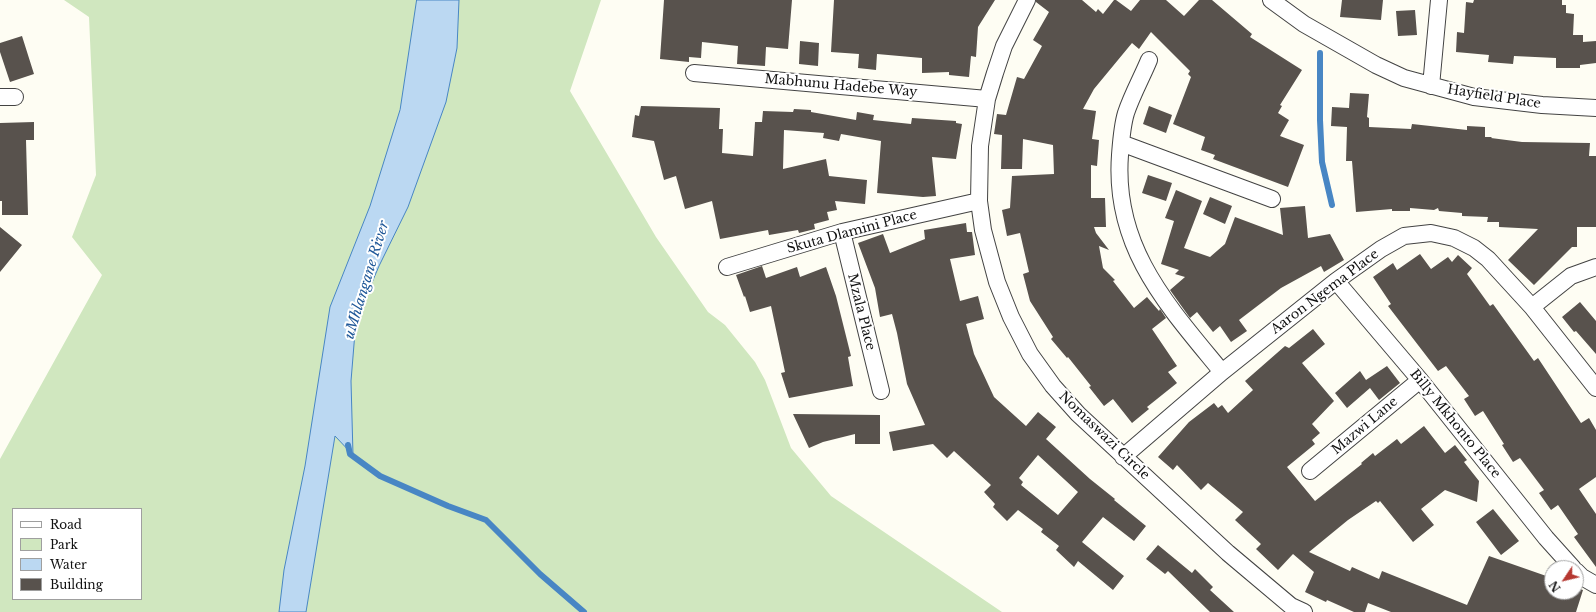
<!DOCTYPE html>
<style>
body{margin:0}
#map{position:relative;width:1596px;height:612px;overflow:hidden;background:#fefdf3;font-family:"Libre Baskerville",serif}
canvas{display:block}
.legend{position:absolute;left:12px;top:508px;width:130px;height:92px;box-sizing:border-box;background:#fff;border:1px solid #9f9f9f;margin:0;padding:5px 7px;list-style:none;font-size:12px;color:#101010}
.legend li{display:flex;align-items:center;gap:8px;height:20px}
.legend b{width:20px;border:1px solid #9f9f9f}
.north{position:absolute;left:1544px;top:560px;width:40px;height:40px;box-sizing:border-box;background:#fff;border:1px solid #9f9f9f;border-radius:50%;rotate:235deg;font-size:11px;font-weight:700;line-height:16px;text-align:center;color:#101010}
.north::after{content:'';display:block;margin:auto;width:14px;height:18px;background:#b63831;clip-path:polygon(50% 0,100% 100%,50% 72%,0 100%)}
</style>
<div id="map">
<canvas width="1596" height="612"></canvas>
<ul class="legend">
<li><b style="height:5px;background:#fff"></b>Road</li>
<li><b style="height:11px;background:#d0e7bf"></b>Park</li>
<li><b style="height:11px;background:#bbd8f2"></b>Water</li>
<li><b style="height:11px;background:#58524d"></b>Building</li>
</ul>
<div class="north">N</div>
</div>
<script>
const context = document.querySelector('canvas').getContext('2d');
context.lineJoin = 'round';
function fill(path, color) {
  context.fillStyle = color;
  context.fill(path, 'evenodd');
}
function stroke(path, color, width, dash) {
  context.strokeStyle = color;
  context.lineWidth = width;
  context.lineCap = dash ? 'butt' : 'round';
  context.setLineDash(dash || []);
  context.stroke(path);
}
function drawText(font, color, halo, rows, align = 'center') {
  context.font = font + ' "Libre Baskerville",serif';
  context.lineWidth = 4;
  context.setLineDash([]);
  context.textBaseline = 'middle';
  context.strokeStyle = halo;
  context.fillStyle = color;
  for (const [text, x, y, turn = 0] of rows) {
    context.save();
    context.translate(x, y);
    context.rotate((+turn || 0) * Math.PI / 180);
    context.textAlign = isNaN(turn) ? turn : align;
    if (halo) context.strokeText(text, 0, 0);
    context.fillText(text, 0, 0);
    context.restore();
  }
}
const green = new Path2D(`
 M64,0H601L570,91L656,237L708,312L725,325L755,362L765,380L791,448L831,496L1002,612H0V459L102,275L72,237L96,175L89,17ZM13,509H141V599H13Z`);
const water = new Path2D(`
 M417,0H459L457,48L446,102L408,207L379,266L356,320L351,381L353,455L335,436L306,612H279L284,570L305,466L330,307L370,206L400,110Z`);
const stream = new Path2D(`
 M1320,53V120L1322,162L1332,205
 M348,445L350,454L380,476L448,506L486,520L540,574L584,612`);
const building = new Path2D(`
 M664,0H792L788,49L766,47L765,66L737,64L738,46L702,42L701,58L689,57V62L660,59Z
 M834,0H995L978,27L976,57L971,56L969,77L949,75V72L922,73V58L877,54L876,70L858,68L859,54L831,52Z
 M1036,0H1082L1096,12L1098,9L1103,14L1114,0H1116L1131,11L1140,0H1166L1184,16L1199,0H1212L1252,34L1250,37L1302,70L1280,105L1282,106L1278,113L1289,120L1280,136L1304,145L1288,187L1213,159L1215,155L1201,150L1205,137L1173,124L1191,77L1188,74L1190,71L1151,32L1139,49L1132,43L1094,89L1083,109L1096,111L1092,139L1099,140L1097,166L1091,165V198H1105L1106,227H1094L1096,233L1109,250L1099,246L1103,268L1115,280L1113,281L1134,308L1147,297L1159,311L1160,309L1166,318L1152,329L1177,366L1168,372L1177,383L1147,407L1149,409L1132,423L1113,399L1104,406L1089,387L1091,386L1068,357L1067,358L1051,339L1053,337L1030,301L1023,274L1029,272L1020,233L1007,236L1002,210L1010,208L1012,176L1054,174L1053,145L1023,139L1022,169H1001L1002,135L994,134L997,114L1006,115L1017,77L1024,79L1042,46L1033,40L1049,12L1036,2Z
 M1342,0H1383L1381,20L1340,17Z
 M1474,0H1562V5H1566V13L1574,14L1573,35H1583V42L1596,41V63L1580,65V68H1556V58L1514,56L1513,64L1488,62L1489,55L1456,52L1457,32L1464,33L1466,2L1473,3Z
 M1415,10L1417,35L1398,36L1396,11Z
 M22,36L34,74L10,82L0,52V43Z
 M800,41L819,43L818,66L799,64Z
 M1350,93L1369,94L1367,117L1369,118V127L1411,129L1412,124L1467,130V126L1485,127V137H1492L1491,138L1522,142L1590,143L1589,156H1596V227H1577V247H1572L1534,285L1508,260L1538,229L1499,227V222H1487L1488,217L1462,216V213L1439,211L1438,208L1434,210L1410,208V211H1392V209L1356,212L1352,161H1346L1347,127L1331,126L1332,107L1349,108Z
 M641,106L720,108L719,129H723L722,153L753,156L755,122H762L763,111L793,112L794,109L811,110V112L856,120L857,112L874,115L873,120L911,124L912,118L956,121V123L962,124L956,159L932,157L936,196L923,197L877,193L881,141L841,134L839,141L823,138L824,133L784,130L783,169L826,159L829,176L867,180L865,204L835,201L837,210L827,212L829,220L814,224L815,229L799,233L798,230L769,235L768,230L720,239L712,201L685,209L676,176L664,180L654,141L632,137L635,115L639,116Z
 M1149,106L1172,115L1166,133L1143,124Z
 M34,122V140H26L28,215H2V201H0V123Z
 M1148,175L1172,183L1166,201L1142,193Z
 M1176,190L1202,201L1184,248L1210,257L1225,244L1235,217L1283,235L1280,208L1305,206L1308,238L1330,234L1344,260L1324,272L1321,266L1281,288L1239,320L1247,331L1231,342L1220,326L1213,332L1197,312L1190,318L1170,290L1185,277L1175,274L1179,270L1161,264L1174,221L1165,218Z
 M1210,197L1232,206L1225,224L1203,214Z
 M966,223L967,232H972L975,255L950,259L960,301L978,296L984,319L966,324L974,354L994,397L1026,426L1038,412L1056,427L1046,439L1090,479L1115,499L1114,500L1146,526L1134,541L1103,517L1082,542L1124,576L1113,590L1078,561L1074,567L1056,550L1059,546L1041,532L1043,529L1018,510L1007,521L993,507L995,504L984,492L991,485L954,451L947,458L933,444L893,451L889,432L925,425L907,384L897,333L892,314L880,317L875,288L858,243L883,234L890,253L925,239L924,230ZM1038,455L1078,492L1058,515L1021,485L1023,482L1019,478Z
 M0,227L22,245L0,272Z
 M1420,254L1431,269L1448,257L1452,262L1458,255L1472,268L1467,274L1490,306L1493,304L1534,361L1538,358L1581,423L1589,418L1596,430V477L1579,489L1596,514V567L1574,537L1578,534L1558,505L1551,510L1539,493L1544,490L1520,458L1513,462L1502,445L1504,444L1483,411L1475,416L1464,399L1469,396L1446,366L1438,371L1388,306L1391,304L1373,277L1393,263L1397,270Z
 M762,266L766,278L797,267L800,277L826,267L836,296L851,356L848,357L853,386L789,398L781,373L785,372L771,306L750,312L745,296L744,297L736,275Z
 M1580,302L1596,321V354L1576,331L1574,332L1562,317Z
 M1313,329L1325,344L1302,363L1334,401L1312,424L1320,433L1312,440L1315,444L1287,467L1315,501L1362,464L1361,463L1373,453L1375,456L1397,439L1401,444L1424,426L1445,453L1455,445L1467,460L1464,462L1479,481L1477,502L1445,490L1421,509L1434,525L1413,542L1380,501L1378,503L1376,501L1348,520L1309,552L1350,571L1352,567L1379,579L1382,571L1467,605L1489,556L1552,578V592H1576V588L1583,590L1576,612H1391L1368,603L1365,612H1354L1327,600L1326,602L1305,592L1314,572L1293,554L1278,570L1256,549L1261,544L1235,520L1243,512L1208,483L1201,490L1177,465L1173,470L1158,457L1189,422L1214,403L1218,408L1222,405L1228,413L1253,390L1245,381L1285,346L1289,348Z
 M1387,366L1400,383L1379,400L1370,388L1347,408L1335,393L1360,371L1366,380Z
 M793,414L880,415V444H855V434L823,442L809,448Z
 M1493,509L1519,541L1501,555L1476,522Z
 M1158,545L1192,573L1195,569L1213,587L1210,590L1234,612H1210L1168,571L1165,574L1146,559Z`);
const street = new Path2D(`
 M1027,0L1004,46L995,73L987,99L980,146L979,201L983,230L997,282L1011,317L1030,354L1053,386L1078,414L1228,553L1291,606L1304,612
 M1271,0L1304,24L1376,65L1404,78L1474,97L1542,105L1596,108
 M1149,60C1142,77 1132,95 1126,113C1122,126 1121,142 1120,155C1113,248 1168,306 1222,372
 M694,73L987,99
 M1431,86L1439,0
 M0,97H15
 M1121,143L1272,199
 M842,232L881,391
 M727,267L842,232L979,201
 M1336,281L1420,380L1546,538L1573,568
 M1532,307L1571,276L1596,267
 M1123,457L1222,372L1336,281L1381,249L1404,236L1431,233L1454,238L1474,248L1488,259L1532,307L1596,388
 M1310,471L1420,380
 M1576,571L1582,577L1596,585`);
const streetNames = [
 ["Mabhunu Hadebe Way",841,86,5],
 ["Hayfield Place",1494,97,9],
 ["Skuta Dlamini Place",852,232,-15],
 ["Aaron Ngema Place",1325,292,-37],
 ["Mzala Place",861,312,76],
 ["Billy Mkhonto Place",1455,424,51],
 ["Mazwi Lane",1365,426,-40],
 ["Nomaswazi Circle",1104,436,44]
];
const waterNames = [
 ["uMhlangane River",367,280,-73]
];
fill(green, '#d0e7bf');
fill(water, '#bbd8f2');
stroke(water, '#4886c4', 1);
stroke(stream, '#4886c4', 6);
fill(building, '#58524d');
stroke(street, '#434343', 18);
stroke(street, '#fff', 16);
drawText('13px', '#101010', '#fff', streetNames);
drawText('italic 14px', '#215999', '#fff', waterNames);
</script>
